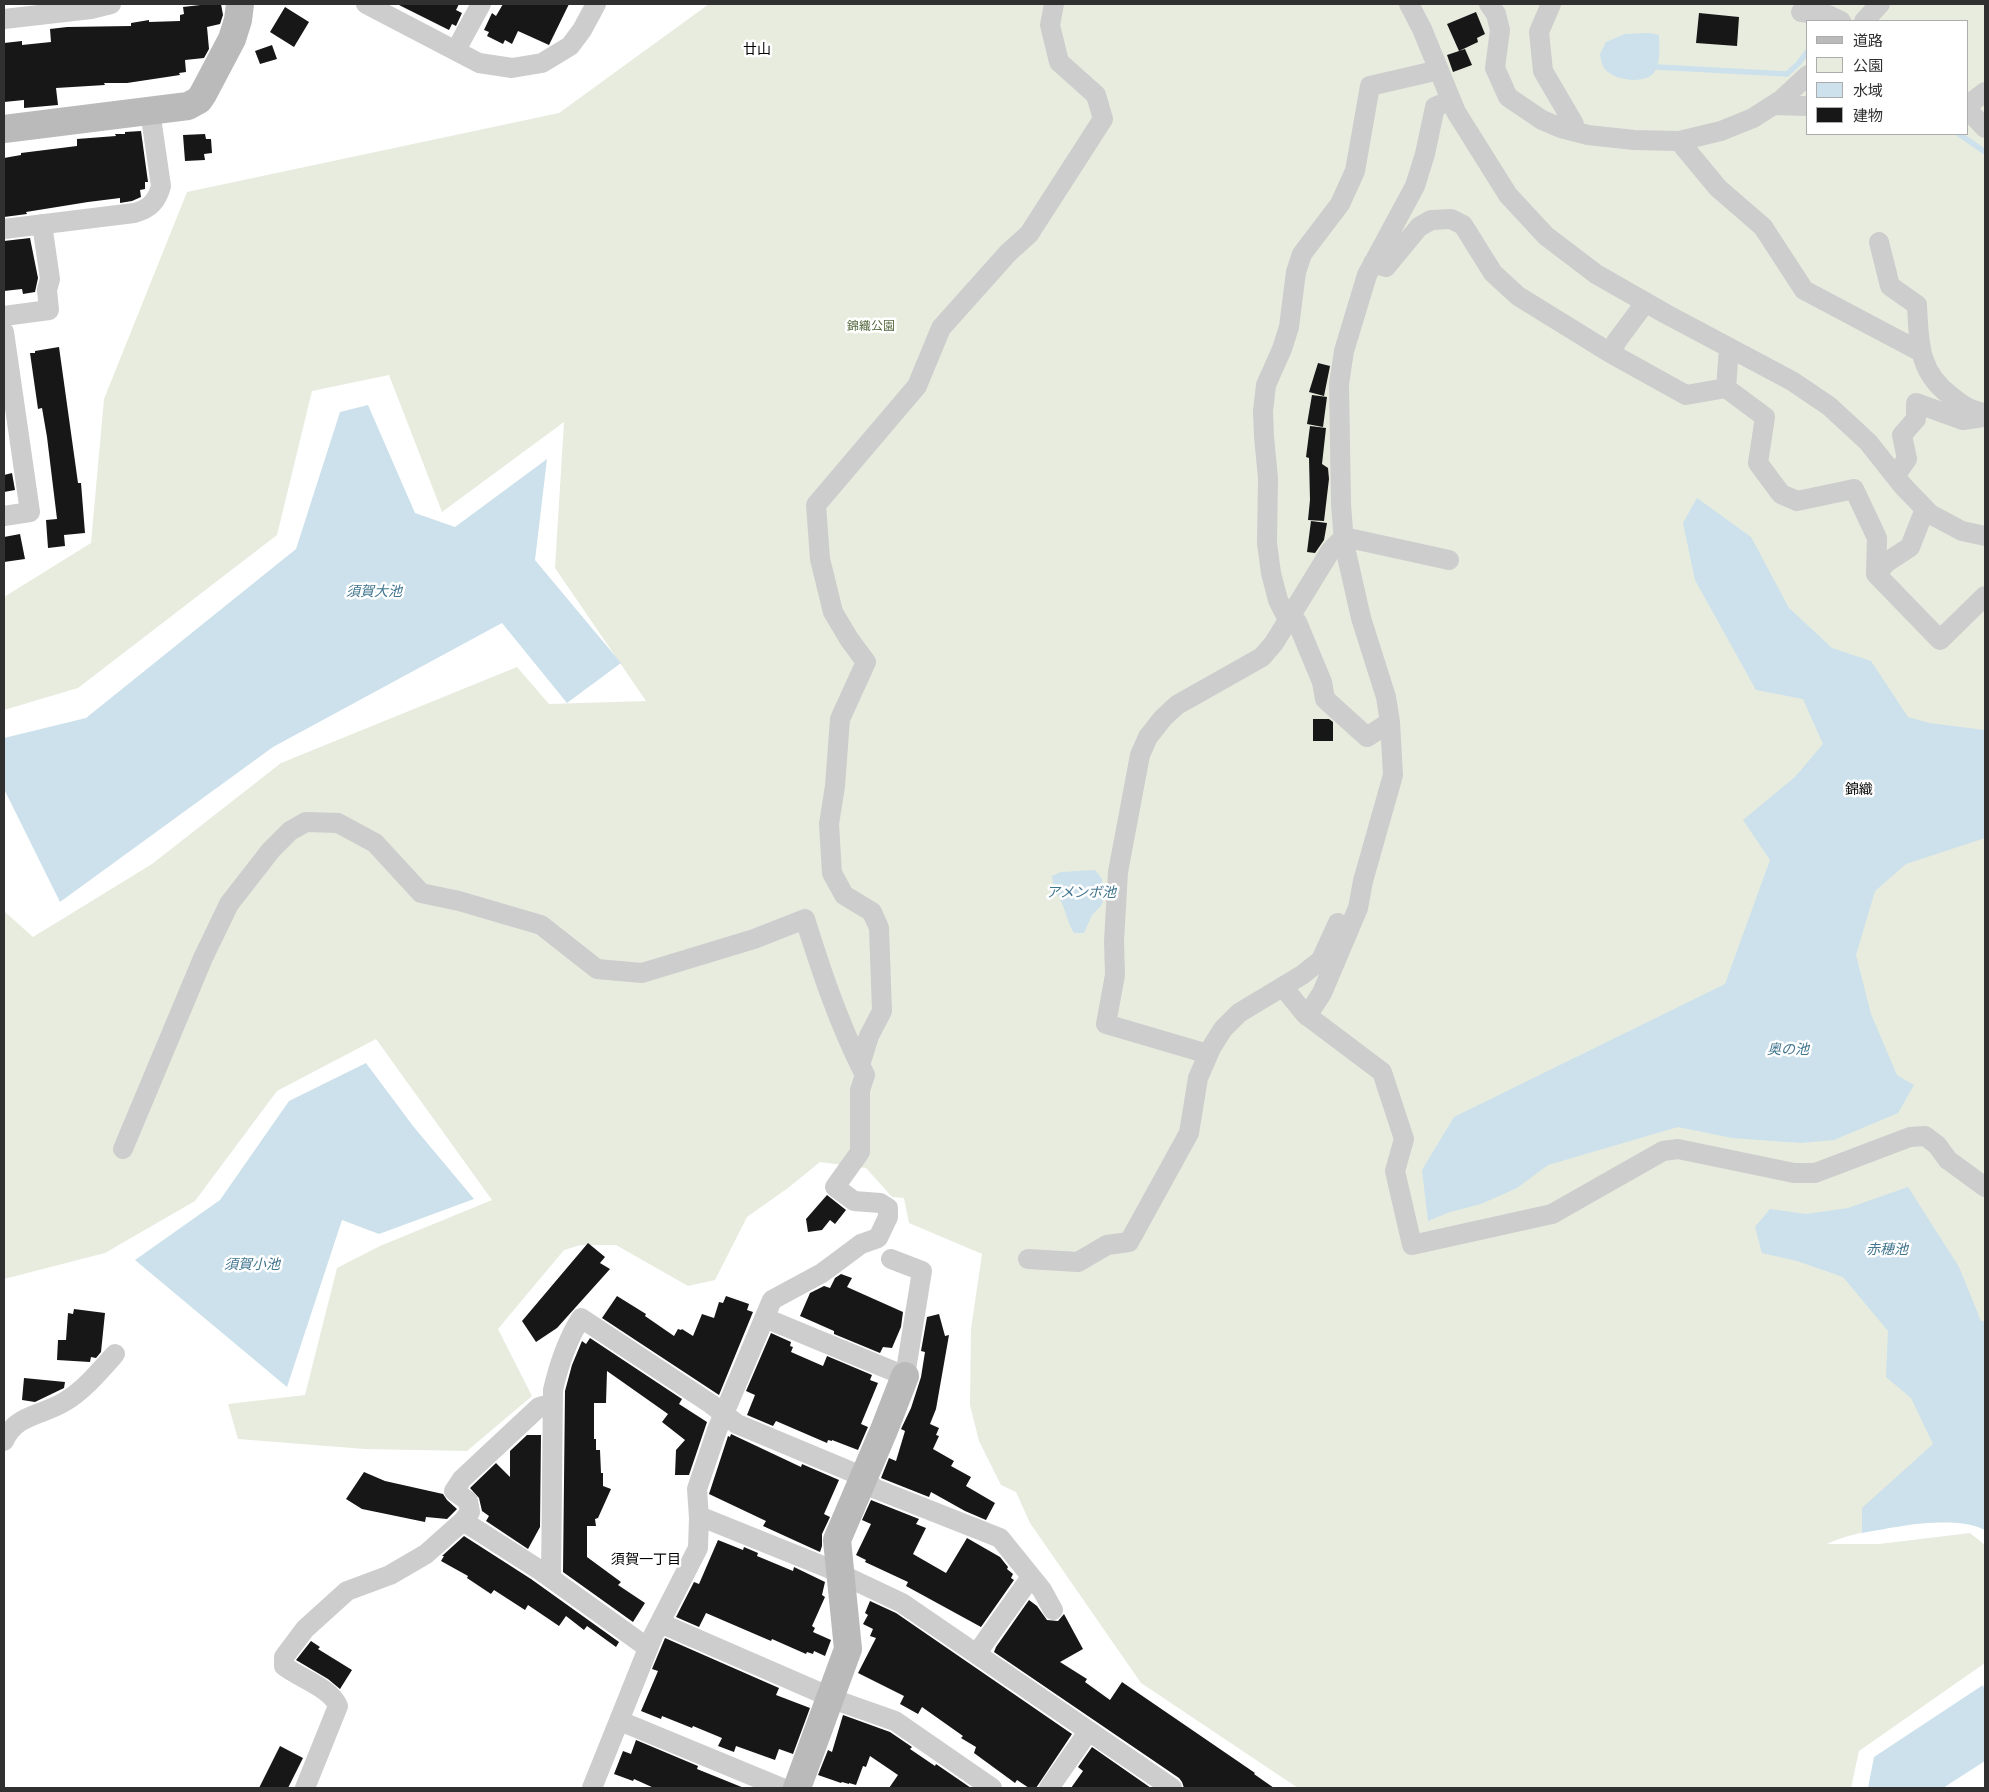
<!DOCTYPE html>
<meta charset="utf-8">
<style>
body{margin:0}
#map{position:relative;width:1989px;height:1792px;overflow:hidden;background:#fff;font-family:Inter,"Noto Sans JP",sans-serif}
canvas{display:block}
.frame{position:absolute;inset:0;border:5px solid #303030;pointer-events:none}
.legend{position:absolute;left:1806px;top:20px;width:162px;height:115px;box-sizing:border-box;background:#fff;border:1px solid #acacac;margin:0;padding:6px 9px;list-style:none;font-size:15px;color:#303030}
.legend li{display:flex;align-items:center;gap:10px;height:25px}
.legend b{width:25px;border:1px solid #acacac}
</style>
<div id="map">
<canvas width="1989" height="1792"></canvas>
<div class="frame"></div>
<ul class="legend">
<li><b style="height:6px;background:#bababa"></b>道路</li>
<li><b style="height:14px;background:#e7ecdf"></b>公園</li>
<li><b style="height:14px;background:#cce1eb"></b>水域</li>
<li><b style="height:14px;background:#171717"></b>建物</li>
</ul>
</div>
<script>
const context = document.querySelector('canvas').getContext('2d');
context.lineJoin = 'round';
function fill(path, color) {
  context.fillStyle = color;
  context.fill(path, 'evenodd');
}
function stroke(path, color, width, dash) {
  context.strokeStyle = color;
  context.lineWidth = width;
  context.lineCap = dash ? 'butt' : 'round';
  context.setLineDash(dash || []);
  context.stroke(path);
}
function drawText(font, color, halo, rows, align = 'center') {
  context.font = font + ' Inter,"Noto Sans JP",sans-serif';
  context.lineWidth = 5;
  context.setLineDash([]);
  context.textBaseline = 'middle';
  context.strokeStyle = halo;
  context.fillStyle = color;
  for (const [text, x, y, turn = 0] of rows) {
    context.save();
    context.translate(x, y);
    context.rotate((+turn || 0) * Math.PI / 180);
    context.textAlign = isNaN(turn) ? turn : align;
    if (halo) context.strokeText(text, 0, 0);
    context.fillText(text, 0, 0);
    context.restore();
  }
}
const green = new Path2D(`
 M709,4H1985V1530C1981,1528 1976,1525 1971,1524C1933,1519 1862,1528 1827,1544H1879L1970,1533L1985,1545V1663L1859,1751L1851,1788H1298L1141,1683L1030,1523L1016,1492L1001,1485L979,1441L970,1405L971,1329L982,1254L909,1223L904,1198L892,1197L866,1168L820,1162L788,1188L747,1217L715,1280L688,1286L616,1245H581L564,1250L498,1329L532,1396L467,1451L365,1449L238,1439L228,1404L305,1395L337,1268L380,1246L492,1200L376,1039L277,1091L195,1201L105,1253L4,1279V911L33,937L152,864L281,763L517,667L549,704L646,701L555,568L564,422L442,512L389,375L312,391L277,535L78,688L4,710V597L91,543L104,399L187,192L559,113ZM1808,21H1968V134H1808Z`);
const water = new Path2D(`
 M1649,33L1659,35C1659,46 1661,61 1655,71C1648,85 1614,81 1605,69C1602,66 1601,59 1600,54L1606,42L1625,34Z
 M368,405L415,513L455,527L547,459L535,560L621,663L567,703L502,623L273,747L60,902L4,789V738L86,718L296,549L340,412Z
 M1697,498L1751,537L1789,608L1832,648L1871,661L1908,717L1929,723L1985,730V838L1906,864L1875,891L1856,955L1871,1014L1897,1075L1914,1085L1898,1113L1834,1140L1801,1143L1732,1138L1678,1127L1548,1165L1517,1188L1481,1204L1450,1212L1428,1221L1422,1170L1454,1117L1725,984L1770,860L1743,820L1795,777L1823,744L1803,699L1756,690L1695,580L1683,523Z
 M1095,870L1102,879L1103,901L1101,906L1092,915L1084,933H1074C1068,924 1067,915 1063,906C1058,892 1054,892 1052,876L1061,872Z
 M366,1063L413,1126L474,1199L379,1234L342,1220L287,1387L135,1260L220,1200L289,1101Z
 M1908,1187L1959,1267L1981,1321H1985V1530C1952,1514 1898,1527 1862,1533V1508L1933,1444L1911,1398L1886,1377L1888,1331L1843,1277L1797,1261L1762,1253L1755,1227L1770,1209L1806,1214L1848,1208Z
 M1983,1685L1985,1691V1761L1943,1788H1868L1874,1757Z`);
const stream = new Path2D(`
 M1656,67L1787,74L1798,64L1808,51
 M1959,134L1985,152`);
const building = new Path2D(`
 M209,4H221L223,15L220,24L207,27L209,49L204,58L185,60L186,72L179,73L180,75L127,83H104L105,85L56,88L58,105L24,108V100L4,102V43L22,41V45L51,42L50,29L67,27L131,26V23L149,20V22L180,21V15L184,14L183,7Z
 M397,4H459L456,10L462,13L456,26L452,24L449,30Z
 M503,4H569L549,45L518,31L512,44L505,40L503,44L487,36L489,32L484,30L492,13L496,16Z
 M285,7L309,22L294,47L270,32Z
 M1476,12L1485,34L1477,38L1478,42L1459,51L1447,24Z
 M1699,13L1739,17L1737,46L1696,43Z
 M272,45L277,59L260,64L255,51Z
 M1465,49L1472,65L1453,72L1447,55Z
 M141,131L148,182H145V189L140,190L141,197L132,201L120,203V198L88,202L26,212L27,214L4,217V158L21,155V153L77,146V139L116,136L115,134H125V132Z
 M205,134L206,139H211L212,153L204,154L205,160L185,161L183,135Z
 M30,238L38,278L35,292L23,294L22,289L4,291V241Z
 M59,347L78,483H81L85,533L64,535L65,546L48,548L46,520L57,519L47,437L42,408L38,409L30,353H35V351Z
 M1318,363L1330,366L1324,396L1309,392Z
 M1312,395L1327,397L1323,427L1307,424Z
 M1310,426L1326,428L1322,464L1328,468L1329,479L1324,521L1308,520L1310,500L1309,458L1306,457Z
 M12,473L15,490L4,492V475Z
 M1311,521L1327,523L1324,540L1315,553L1307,552Z
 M20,534L25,559L4,562V537Z
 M1313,719H1329L1333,722V741H1313Z
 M827,1195L846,1210L835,1224L830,1220L822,1230L808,1232L806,1219Z
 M588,1243L605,1257L600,1263L610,1269L557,1328L536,1342L522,1321Z
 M841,1274L852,1278L847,1287L903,1312L901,1327L892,1348L883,1347L880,1353L834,1334V1331L800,1316L810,1293L824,1286L830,1288L835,1278Z
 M617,1296L646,1314L645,1316L674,1336L678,1329L681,1330L682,1329L693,1336L702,1314L714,1318L719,1302L723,1303L726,1296L749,1304L747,1310L753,1312L719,1395L602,1318Z
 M74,1309L105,1313L101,1352L96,1358L91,1357L90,1362L57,1360L58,1340H66L68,1313L73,1314Z
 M939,1314L945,1336L949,1335L936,1409L930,1424L939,1428L936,1435L939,1436L933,1449L954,1461L951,1466L971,1477L966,1486L995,1503L986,1520L965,1511L931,1492L929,1497L881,1478L889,1458L896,1461L905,1431L901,1429L911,1408L921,1377L925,1352L921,1351L927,1317Z
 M771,1333L791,1342L790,1346L793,1347L791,1352L823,1366L827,1356L872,1375L870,1380L878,1383L861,1424L868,1427L858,1450L832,1440V1441L828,1440L827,1443L776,1421L773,1426L747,1415L755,1395L746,1391Z
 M590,1338L682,1399L679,1404L707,1422L689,1475H675L676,1450L685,1440L662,1422L668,1414L607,1371L606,1403H594V1439H596V1450H600L601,1473H603V1486L611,1489L598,1518L595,1519L596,1526H587V1557L621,1582L618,1585L645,1603L633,1622L563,1572L565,1391L572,1365L582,1341L586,1344Z
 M24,1378L65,1382L64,1388L35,1402L22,1400Z
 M731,1434L801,1467L802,1464L839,1480L824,1514L830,1517L822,1534V1546L820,1552L763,1526L766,1521L709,1494L728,1436L730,1437Z
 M527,1435H541L540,1527L528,1549L486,1521L489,1516L482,1511L479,1498L470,1488L496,1463L510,1477V1451Z
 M364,1472L385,1481L443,1494L447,1500L457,1509L447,1519L426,1517L425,1522L362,1509L346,1499Z
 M871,1500L919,1519L916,1524L926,1528L913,1554L946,1573L967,1538L1000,1557L1008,1567L1007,1569L1013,1574L1011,1578L1014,1580L981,1627L906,1586L908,1582L865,1562L866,1560L856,1555L871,1524L862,1520Z
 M464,1536L531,1579L619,1642L616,1647L587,1626L584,1630L566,1616L559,1626L528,1605L525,1610L494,1590L491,1594L467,1578L468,1576L441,1561L444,1556H442Z
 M718,1540L743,1550L744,1547L758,1553L757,1556L793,1571L794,1567L825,1582L822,1595L825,1597L812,1626L815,1628L813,1632L831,1640L825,1656L814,1651L813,1654L807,1652L806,1654L772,1639L771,1641L706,1613L699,1627L676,1617L694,1582L699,1584Z
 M1029,1600L1037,1606L1047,1620L1058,1621L1064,1614L1083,1649L1060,1662L1087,1679L1085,1682L1110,1700L1122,1682L1255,1773L1254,1774L1274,1788H1184L1182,1782L1179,1778L994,1652L996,1647Z
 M870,1601L896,1613L1072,1734L1036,1788H1029L1017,1780L1015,1783L974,1753L976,1747L961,1738L963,1736L922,1707L918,1714L900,1704L904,1696L858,1673L876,1638L870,1636L873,1629L863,1624L868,1615L865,1613Z
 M665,1638L779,1688L776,1695L810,1708L793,1754L779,1749L775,1760L736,1746L734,1752L718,1746L722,1738L693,1726L692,1728L662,1716L661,1719L641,1711L658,1671L652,1669Z
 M311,1641L320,1647L318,1649L352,1670L340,1689L328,1679L296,1660Z
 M843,1715L890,1732L912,1747L910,1749L935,1766L936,1764L971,1788H889L898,1775L870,1756L866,1767L863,1766L856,1785L849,1783V1784L842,1782L841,1783L818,1775L828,1750L832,1752Z
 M636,1740L698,1766L697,1769L744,1788H654L634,1779L633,1781L614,1774L623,1751L631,1754Z
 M280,1746L303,1758L288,1788H259Z
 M1092,1747L1151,1788H1071L1083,1771L1078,1767Z`);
const street = new Path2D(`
 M366,4L479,63L512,68L542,63L570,46L582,30L596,4
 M1409,4L1422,29L1456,112L1508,195L1546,236L1596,274L1666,314L1792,381L1829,406L1868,442L1903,486L1930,514L1962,531L1985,536
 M1489,4L1496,14L1500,30L1495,68L1508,97L1542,120L1561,128L1588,135L1634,140L1679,141L1721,131L1753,118L1781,100L1808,75
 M1551,4L1539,32L1543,71L1574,124V131
 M1801,12L1828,15L1841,21
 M4,19L91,9L111,4
 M1864,21L1880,4
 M456,50L481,4
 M1773,105L1808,106
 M1968,105L1985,92
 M1968,110L1985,128
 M1679,141L1718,188L1763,227L1804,290L1921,352
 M4,229L134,213C150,209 157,201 161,186L150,111
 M1879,242L1890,286L1917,305C1919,342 1918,372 1951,396C1963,406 1969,410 1985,413
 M1373,263L1386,267L1419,227L1431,220L1451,219L1463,225L1493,273L1518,296L1612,354
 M1645,303L1616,342L1612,354L1686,395L1726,388
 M4,316L49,310L47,290L50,279L42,224
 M4,332L30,512L4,516
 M1729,348L1726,388L1765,417L1758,463L1781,494L1797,501L1854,489L1877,538L1876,574L1940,640L1985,596
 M1895,476L1907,459L1902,435L1916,419V403L1963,420L1983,417
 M1344,537L1449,560
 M1876,574L1887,562L1910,547L1925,509
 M1390,722L1367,737L1325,699L1322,682L1297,622L1285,614L1278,600L1271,573L1267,543L1268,478L1264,437L1263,411L1266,385L1282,349L1289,327L1296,272L1302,254L1340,204L1355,171L1370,86L1439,70
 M1283,987L1305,1014L1382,1072L1404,1139L1395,1171L1412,1245L1552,1214L1663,1151L1678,1149L1794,1173H1815L1910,1137L1925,1136L1937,1145L1948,1160L1985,1187
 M1307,1016L1322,993L1358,908L1363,881L1393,775L1390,722L1386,697L1361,618L1344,543L1341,504L1339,384L1344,351L1367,275L1415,186L1425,154L1435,107L1451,100
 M1208,1054L1106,1024L1115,975L1114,941L1118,872L1140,755L1148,737L1163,718L1177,705L1262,657L1274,643L1331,550L1344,537
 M123,1149L203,958L229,904L271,850L290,831L306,822L338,823L375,843L421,893L459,901L541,925L597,969L642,973L754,939L805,919C821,970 837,1018 860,1065
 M1028,1259L1078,1262L1107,1245L1129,1242L1189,1133L1198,1078L1211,1048L1223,1029L1239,1013L1302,975L1321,960L1338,923
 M765,1318L905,1376L922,1271L891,1259
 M4,1441C16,1414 41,1416 64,1402C83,1391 100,1371 115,1354
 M699,1516L828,1568L902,1603L1172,1788
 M463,1521L538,1569L648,1648
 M551,1578L553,1390C559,1364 567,1340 581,1318L711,1404L737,1424L852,1472L876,1489L1000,1538L1042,1590L1053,1610
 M660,1623L844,1703L895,1721L992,1788
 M977,1653L1031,1577
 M620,1721L782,1788
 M305,1788L338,1706C331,1688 299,1678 284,1666V1657L305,1629L347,1591L390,1575L426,1554L463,1521L470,1512L468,1501L454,1491L462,1479L539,1407L553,1403
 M592,1788L653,1636L698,1548L699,1518L697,1489L717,1430L772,1300L822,1273L861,1244L878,1238L888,1217V1208L880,1203L854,1201L835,1187L860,1152V1090L865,1075L860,1065L869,1036L882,1011L879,928L872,912L844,895L832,873L829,824L835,786L840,719L866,662L849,639L833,612L820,559L816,505L917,386L941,328L1008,253L1029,234L1103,119L1096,95L1059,62L1050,25L1054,4
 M1049,1788L1088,1732`);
const secondary = new Path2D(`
 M4,129L188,106L199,100L203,94L232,39L238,20L240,4
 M797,1788L848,1649L837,1540L884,1430L905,1376`);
const parkNames = [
 ["錦織公園",871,326]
];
const neighbourhoodNames = [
 ["廿山",757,50],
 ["錦織",1859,790],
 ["須賀一丁目",646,1560]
];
const waterNames = [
 ["須賀大池",374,592],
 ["アメンボ池",1081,893],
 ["奥の池",1788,1050],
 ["赤穂池",1887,1250],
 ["須賀小池",252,1265]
];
fill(green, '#e7ecdf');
fill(water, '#cce1eb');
stroke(stream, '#cce1eb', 5.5);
fill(building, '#171717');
stroke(street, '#cdcdcd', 20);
stroke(secondary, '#bababa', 28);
drawText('12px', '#566a3f', '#fff', parkNames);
drawText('14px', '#000', '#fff', neighbourhoodNames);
drawText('italic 14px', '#41758f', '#fff', waterNames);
</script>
